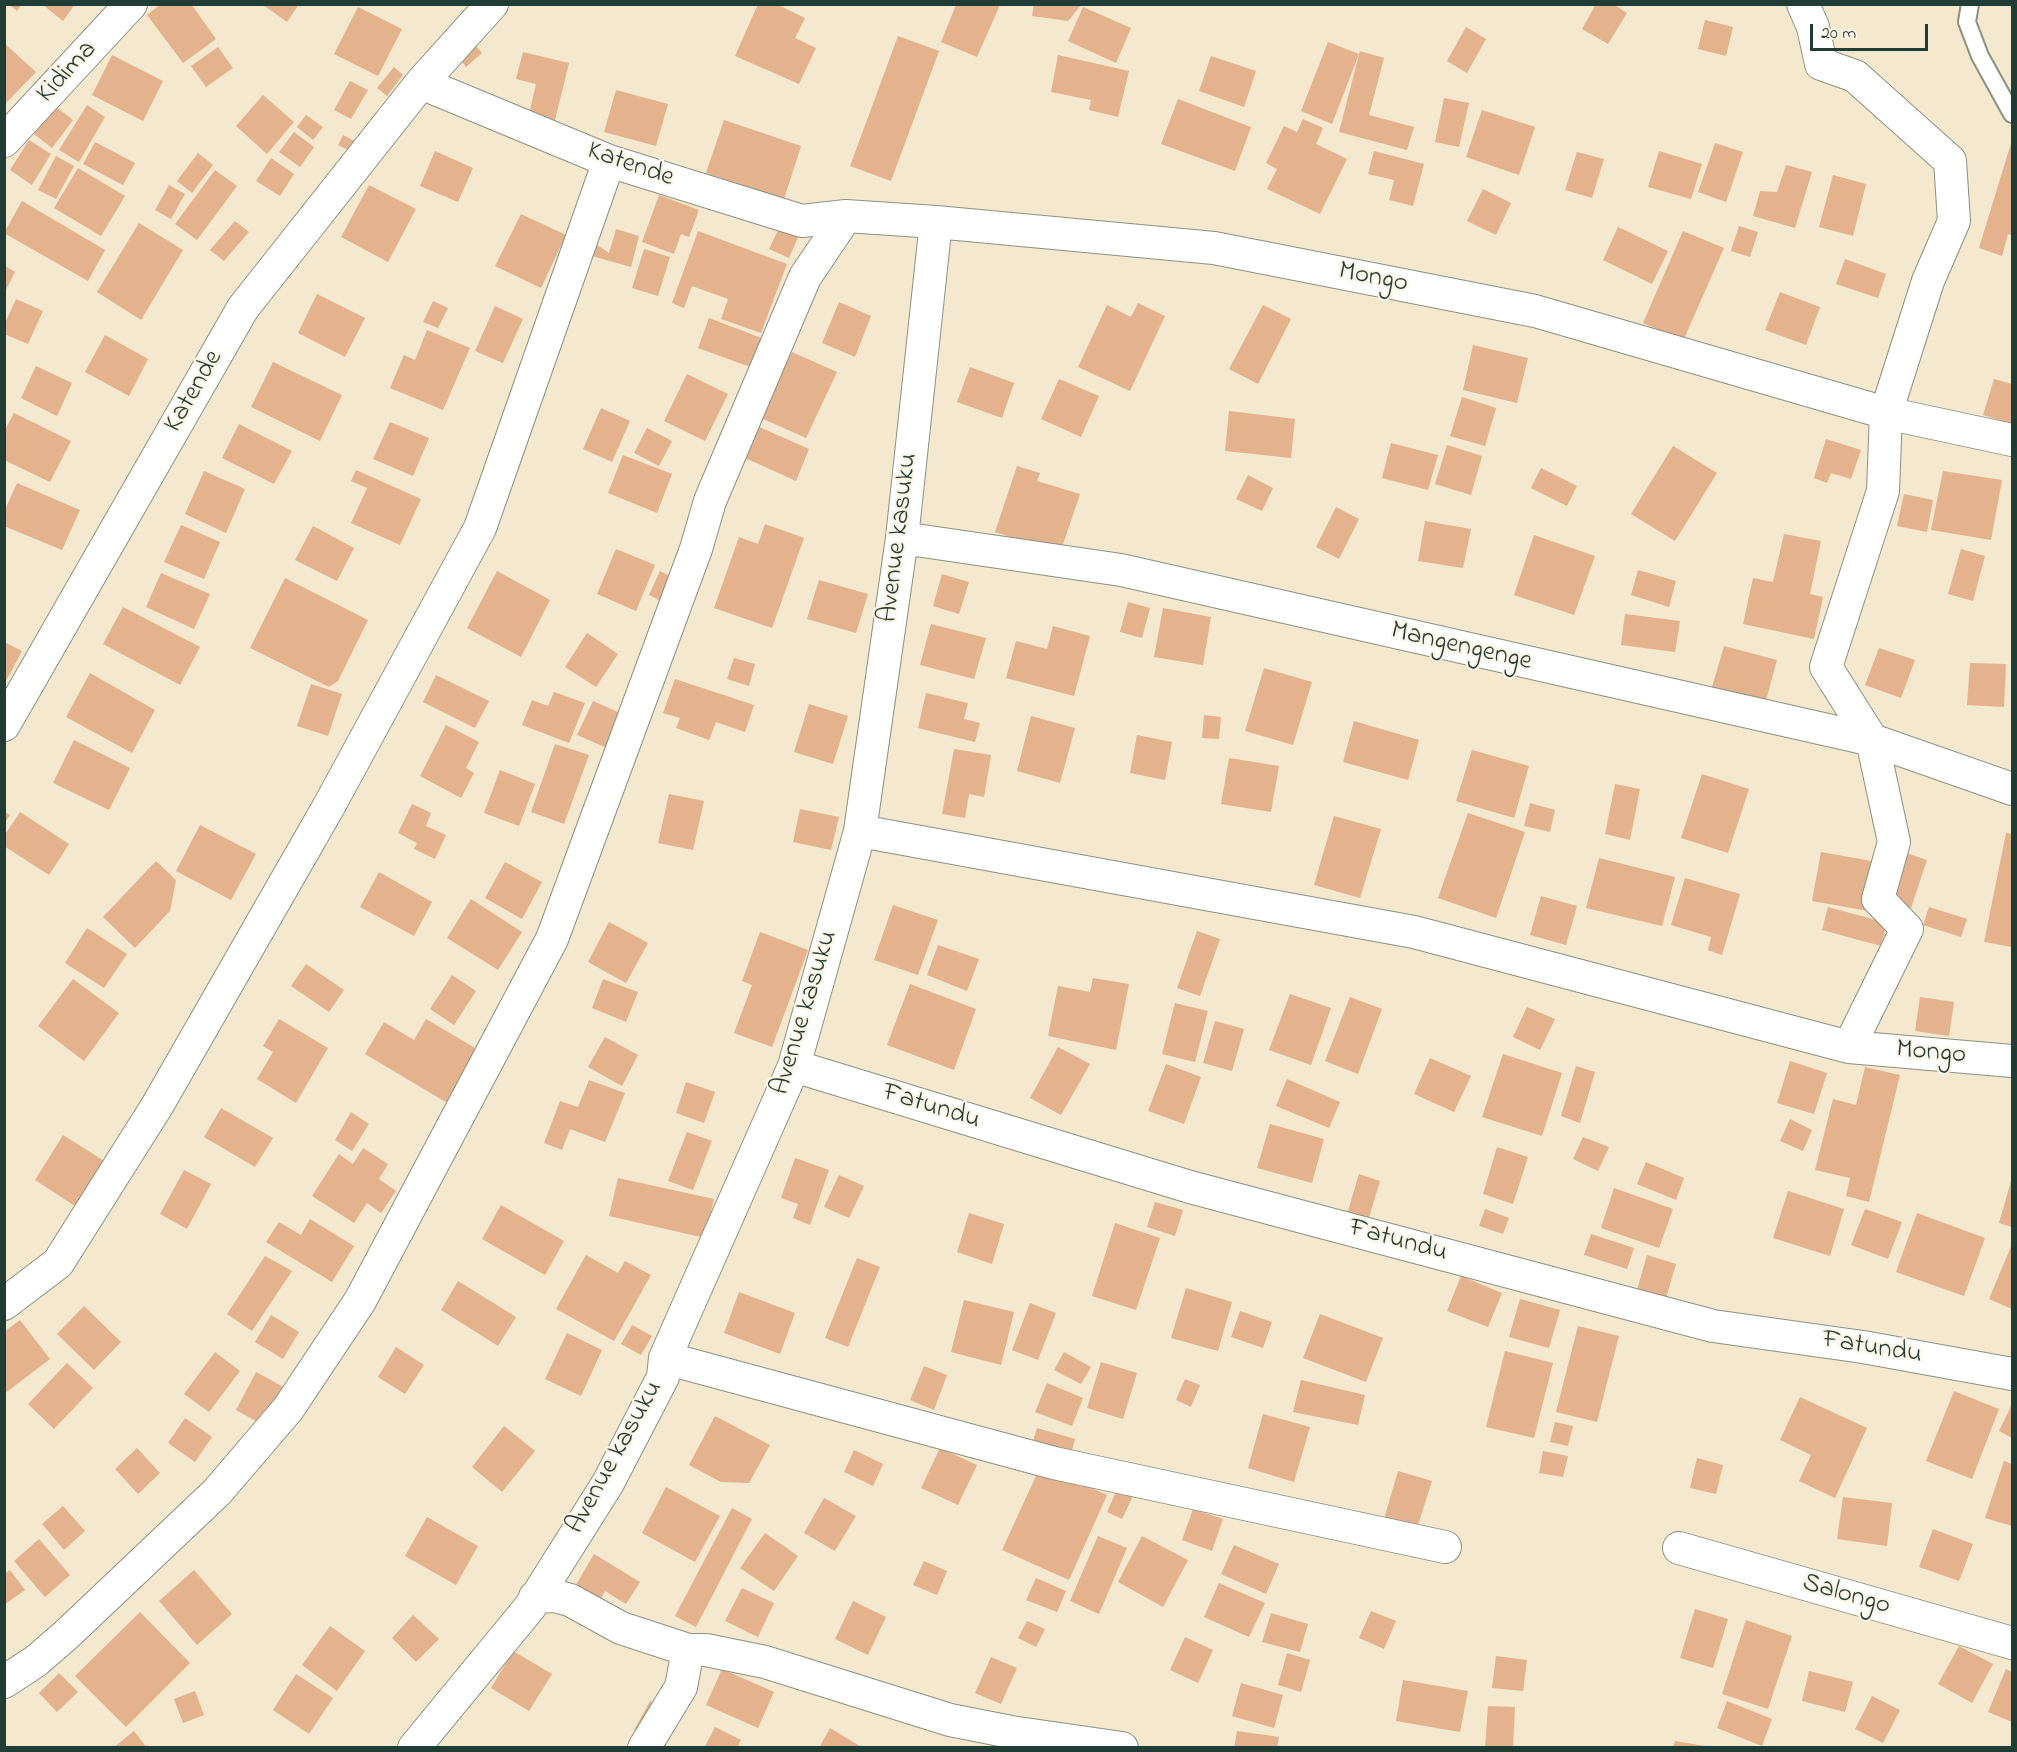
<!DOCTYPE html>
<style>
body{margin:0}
#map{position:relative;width:2017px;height:1752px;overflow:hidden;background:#f4e8ce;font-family:"Indie Flower",sans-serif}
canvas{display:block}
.frame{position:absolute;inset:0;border:6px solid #1f3d34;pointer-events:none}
.scale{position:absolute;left:1810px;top:24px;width:118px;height:27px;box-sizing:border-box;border:3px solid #1f3d34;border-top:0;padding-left:8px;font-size:18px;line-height:21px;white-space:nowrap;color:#1f3d34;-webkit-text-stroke:4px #fcf5e5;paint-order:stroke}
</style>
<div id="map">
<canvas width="2017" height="1752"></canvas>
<div class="frame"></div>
<div class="scale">20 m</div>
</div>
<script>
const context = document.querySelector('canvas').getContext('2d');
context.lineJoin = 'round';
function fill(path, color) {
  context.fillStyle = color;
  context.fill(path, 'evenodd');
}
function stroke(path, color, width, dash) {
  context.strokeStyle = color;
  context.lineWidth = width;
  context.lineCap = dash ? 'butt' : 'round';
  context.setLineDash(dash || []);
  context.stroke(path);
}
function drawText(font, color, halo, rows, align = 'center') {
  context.font = font + ' "Indie Flower",sans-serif';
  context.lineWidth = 4.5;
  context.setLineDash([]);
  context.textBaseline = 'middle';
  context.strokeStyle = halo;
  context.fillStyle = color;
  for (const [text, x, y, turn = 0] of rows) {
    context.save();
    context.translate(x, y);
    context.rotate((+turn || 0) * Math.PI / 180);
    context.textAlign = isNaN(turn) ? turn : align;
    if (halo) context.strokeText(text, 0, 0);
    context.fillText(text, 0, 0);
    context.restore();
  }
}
const building = new Path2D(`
 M9,4H22L17,11Z
 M42,4H75L63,21Z
 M161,4H191L216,39L183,63L147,15Z
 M262,4H299L287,22Z
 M758,4H776L805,18L795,38L816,48L799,84L735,56Z
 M1034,4H1082L1068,21L1032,16Z
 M1596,4H1613L1627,13L1608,44L1582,29Z
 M956,5H1000L977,57L941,42Z
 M358,7L402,29L378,76L334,54Z
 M1083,7L1131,28L1116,63L1068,41Z
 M1705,20L1733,27L1726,56L1698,49Z
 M1466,27L1486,39L1467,73L1447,61Z
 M898,36L939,51L891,181L850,166Z
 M469,38L482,53L466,67L454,52Z
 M1328,42L1359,54L1332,124L1301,111Z
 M4,43L36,72L4,105Z
 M218,47L233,68L206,87L191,66Z
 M1360,51L1384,58L1369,115L1414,127L1407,150L1339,132Z
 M523,52L569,63L555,120L529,114L536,84L516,79Z
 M112,55L163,81L143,121L92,95Z
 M1058,55L1129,71L1118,117L1089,110L1091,100L1051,92Z
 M1211,56L1256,71L1244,107L1199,91Z
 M394,67L403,75L387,96L377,88Z
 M350,81L368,90L351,119L334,110Z
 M616,90L668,104L656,146L604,132Z
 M263,95L294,122L267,154L236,126Z
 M1444,98L1469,103L1459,147L1435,142Z
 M1178,99L1251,127L1235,171L1161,144Z
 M87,105L105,117L79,162L59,150Z
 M55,106L73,120L52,148L34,134Z
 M1482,110L1535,127L1519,175L1466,157Z
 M306,115L323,127L313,140L297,127Z
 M1303,119L1323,128L1316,144L1347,159L1320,214L1267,189L1277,169L1266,163L1284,126L1297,132Z
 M724,120L801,146L784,199L706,173Z
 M294,132L314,147L300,167L279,152Z
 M343,135L355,141L350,151L338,145Z
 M29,140L51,154L32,185L10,170Z
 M2012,140V235L2008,234L2002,256L1979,248Z
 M95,142L135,163L123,185L83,164Z
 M1715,143L1743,152L1726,202L1698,192Z
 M435,151L473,168L458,202L420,186Z
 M1374,151L1424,164L1413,206L1389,200L1394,180L1368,174Z
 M1659,151L1702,164L1691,199L1648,187Z
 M1577,152L1604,159L1592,198L1565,190Z
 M198,153L213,165L192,193L177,181Z
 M56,156L74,166L56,199L38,190Z
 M271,158L294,174L280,196L256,181Z
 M1786,165L1812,172L1795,228L1753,216L1760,191L1777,192Z
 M78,168L125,196L101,236L54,208Z
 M215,170L237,186L197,240L175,224Z
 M1833,175L1866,184L1853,236L1819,227Z
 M169,185L185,194L171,219L155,210Z
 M369,185L416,209L388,262L341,237Z
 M1483,189L1511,203L1496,235L1467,221Z
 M659,195L699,210L689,237L681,234L674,254L642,242Z
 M22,201L105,250L88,281L4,233Z
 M521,214L566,235L541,288L495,266Z
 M235,221L249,232L224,261L210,250Z
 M139,223L183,250L141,320L97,292Z
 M780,226L799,235L789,258L769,249Z
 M1739,226L1758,232L1750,257L1731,251Z
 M1618,227L1668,251L1652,284L1603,260Z
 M616,229L639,236L631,267L592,256L596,244L609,253Z
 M698,231L787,264L761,333L721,319L728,299L692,286L684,308L672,303Z
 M1683,231L1724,248L1683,341L1643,323Z
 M644,249L670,257L658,296L632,288Z
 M1845,259L1886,274L1878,298L1836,284Z
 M5,266L15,272L5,292Z
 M1780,292L1820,307L1806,345L1765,330Z
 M317,294L365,318L345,357L298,333Z
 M16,299L43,311L28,344L4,334V325Z
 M433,301L448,308L438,328L423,322Z
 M839,302L871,316L855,357L822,343Z
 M1138,303L1165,316L1130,391L1078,367L1107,305L1131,317Z
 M1263,305L1291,319L1258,384L1229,369Z
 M495,306L523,319L503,363L475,351Z
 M709,318L764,339L753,368L698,348Z
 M427,330L470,348L443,410L390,388L404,355L415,360Z
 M105,335L148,359L129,396L85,372Z
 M1473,345L1528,358L1517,403L1463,390Z
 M792,352L837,372L806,438L761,418Z
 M273,362L342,395L320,441L251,407Z
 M36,366L72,383L57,416L21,398Z
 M970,367L1014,383L1002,418L957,402Z
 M687,374L728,394L705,441L664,421Z
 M1059,379L1099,396L1081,437L1041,419Z
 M1994,379L2012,384V424L1983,415Z
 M1462,397L1496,408L1485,446L1450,436Z
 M601,408L630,421L612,462L583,449Z
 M1229,411L1295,419L1291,458L1225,451Z
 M14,413L71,441L50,482L4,460V432Z
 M390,422L429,438L413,476L373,459Z
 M239,424L292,451L274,484L222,458Z
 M757,426L809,449L796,481L743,457Z
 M647,428L672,441L659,466L634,453Z
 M1826,439L1861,450L1851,479L1831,473L1827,483L1814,478Z
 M1391,443L1438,455L1428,490L1382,478Z
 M1447,445L1482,456L1471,495L1435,484Z
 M1673,446L1717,473L1675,541L1631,514Z
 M623,455L672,474L657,513L608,493Z
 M1017,466L1040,473L1037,481L1080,494L1060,553L995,532Z
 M1541,468L1577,486L1567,506L1531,488Z
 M356,470L421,499L400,545L351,523L367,488L351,481Z
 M204,471L245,489L226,533L185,514Z
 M1943,471L2002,480L1991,540L1931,530Z
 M1248,475L1273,488L1262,511L1236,499Z
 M17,483L80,510L62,550L4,526V512Z
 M1904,494L1933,500L1927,532L1897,526Z
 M1336,507L1359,519L1339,559L1316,547Z
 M1425,521L1471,529L1463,568L1418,561Z
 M765,524L804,538L772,628L714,608L739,537L758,544Z
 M181,525L220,542L204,579L164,562Z
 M313,526L354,548L337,581L295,560Z
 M1784,534L1821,541L1810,594L1823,597L1814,639L1743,624L1753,578L1773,582Z
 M1534,535L1595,556L1574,615L1514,595Z
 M616,549L655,565L636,611L597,594Z
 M1961,549L1985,556L1973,601L1948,594Z
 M1638,570L1676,581L1669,607L1631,595Z
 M497,571L550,600L521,657L467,628Z
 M660,571L677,580L665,603L649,595Z
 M161,573L210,594L194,629L146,607Z
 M942,574L969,582L959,614L933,606Z
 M285,578L368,620L338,681L329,687L250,648Z
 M819,580L868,594L856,633L807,619Z
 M1128,602L1150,608L1142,638L1120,632Z
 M123,607L200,647L180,685L103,644Z
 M1163,608L1211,617L1203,665L1154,657Z
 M1625,614L1680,621L1675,652L1621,645Z
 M931,624L986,638L974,679L920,665Z
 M1053,626L1090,636L1074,696L1006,678L1016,641L1047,649Z
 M587,633L618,654L596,687L565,667Z
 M4,642L22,651L4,685Z
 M1724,646L1777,660L1764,708L1710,694Z
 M1879,648L1915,660L1901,698L1865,685Z
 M734,658L755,664L749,686L727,679Z
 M1970,663L2006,664L2004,707L1967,705Z
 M1264,668L1312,682L1293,745L1245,731Z
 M90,673L155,710L132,753L66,717Z
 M436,675L489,701L475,728L423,702Z
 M675,679L754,705L745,732L716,722L709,740L676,728L680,718L663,713Z
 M311,684L342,694L328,736L297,726Z
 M554,692L585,703L569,743L522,725L532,700L548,706Z
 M926,693L968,703L964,719L980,723L975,742L918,728Z
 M593,701L629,717L614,751L577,735Z
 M809,704L848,716L833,764L794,752Z
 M1204,715L1221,717L1219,739L1202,738Z
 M1031,716L1075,728L1060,783L1017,771Z
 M1354,721L1419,740L1408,780L1343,762Z
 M446,725L479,742L466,768L474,773L461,798L420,776Z
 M1137,735L1172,742L1165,780L1130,773Z
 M74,740L130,768L109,810L53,783Z
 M555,744L589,755L564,824L531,812Z
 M954,749L991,755L984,797L969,794L965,818L942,814Z
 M1472,750L1529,766L1514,818L1456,801Z
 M1229,758L1279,766L1271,812L1221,804Z
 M500,770L535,784L519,826L484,813Z
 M1702,774L1749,789L1728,853L1681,838Z
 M1615,784L1640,789L1630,840L1605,834Z
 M669,794L704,801L693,850L658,843Z
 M1530,803L1555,810L1550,832L1524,826Z
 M412,804L431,813L426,826L446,835L435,859L414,849L417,843L398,833Z
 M800,809L839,817L831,850L793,842Z
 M4,812L10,815L4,824Z
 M20,812L69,844L49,875L4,846V836Z
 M1468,813L1525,832L1496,918L1438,898Z
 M1334,816L1381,829L1360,898L1314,885Z
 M200,825L256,854L231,900L176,871Z
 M2006,833L2012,834V947L1984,942Z
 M1821,852L1877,862L1868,911L1812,901Z
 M1903,852L1927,860L1911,908L1886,901Z
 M1599,858L1675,877L1662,926L1586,908Z
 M156,861L176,880L170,911L135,948L103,917Z
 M505,862L542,882L522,919L485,898Z
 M379,872L432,902L414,936L360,907Z
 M1685,878L1740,894L1722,955L1708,950L1711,937L1671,925Z
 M1541,896L1577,906L1566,945L1530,935Z
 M471,899L522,932L498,970L447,938Z
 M893,905L938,920L918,975L874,960Z
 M1828,907L1887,923L1881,946L1822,930Z
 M1929,907L1967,919L1961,937L1923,925Z
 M609,922L648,943L626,983L588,962Z
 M87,928L127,954L104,988L65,963Z
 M1197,931L1220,939L1200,996L1177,988Z
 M760,932L808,950L772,1047L734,1033L752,985L742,981Z
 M938,945L979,959L967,991L927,975Z
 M306,964L344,990L329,1012L291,986Z
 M452,975L476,991L454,1025L430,1009Z
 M1093,978L1129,984L1116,1050L1048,1036L1058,986L1090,992Z
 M73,979L119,1013L84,1061L38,1026Z
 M603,979L638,992L626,1022L592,1008Z
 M910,984L976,1009L954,1070L887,1045Z
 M1290,994L1331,1008L1311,1065L1269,1050Z
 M1350,997L1382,1009L1358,1074L1325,1061Z
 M1920,997L1954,1002L1949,1036L1915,1031Z
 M1175,1003L1208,1011L1195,1062L1162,1054Z
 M1527,1007L1555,1019L1540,1050L1513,1037Z
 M279,1019L328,1048L296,1103L257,1079L273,1052L263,1046Z
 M426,1019L480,1051L449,1104L365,1054L384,1022L414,1040Z
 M1215,1021L1244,1029L1232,1071L1203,1063Z
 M605,1037L638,1055L622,1086L588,1067Z
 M1058,1047L1090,1064L1061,1115L1030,1098Z
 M1503,1054L1562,1073L1542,1136L1482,1117Z
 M1430,1058L1471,1076L1454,1112L1414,1094Z
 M1790,1061L1827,1073L1814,1114L1777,1103Z
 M1166,1064L1201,1077L1184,1124L1148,1111Z
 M1576,1066L1595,1072L1580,1123L1561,1116Z
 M1865,1067L1900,1075L1869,1202L1846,1196L1850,1178L1815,1170L1833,1099L1856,1105Z
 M1287,1079L1340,1102L1329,1128L1276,1106Z
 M589,1080L625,1093L605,1142L570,1129L562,1150L544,1143L560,1101L578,1107Z
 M686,1082L715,1092L704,1123L676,1113Z
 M221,1108L273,1138L255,1167L204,1137Z
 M351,1112L369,1124L352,1151L335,1140Z
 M1790,1119L1812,1130L1803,1151L1780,1141Z
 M1270,1124L1324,1139L1312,1183L1257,1168Z
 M687,1132L712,1141L693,1190L668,1181Z
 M63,1135L106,1162L78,1208L35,1180Z
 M1583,1137L1609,1147L1598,1171L1573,1159Z
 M1497,1147L1528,1157L1513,1204L1483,1194Z
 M363,1148L388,1164L379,1179L396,1191L381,1213L367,1203L354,1223L312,1196L339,1154L353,1164Z
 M795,1158L829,1170L810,1225L793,1218L798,1204L781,1198Z
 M1646,1162L1684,1178L1676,1200L1637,1184Z
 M184,1170L211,1184L187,1229L160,1214Z
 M1359,1174L1380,1181L1367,1224L1346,1217Z
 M839,1175L864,1186L849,1218L824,1207Z
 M618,1178L714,1199L705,1238L609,1216Z
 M2012,1178V1227L1999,1223Z
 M1614,1188L1673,1209L1659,1248L1601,1228Z
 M1788,1191L1844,1209L1830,1256L1773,1238Z
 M1155,1202L1183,1210L1175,1236L1147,1227Z
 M501,1205L564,1241L545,1275L482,1239Z
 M1485,1209L1509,1218L1503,1234L1479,1226Z
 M1865,1209L1902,1222L1888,1259L1851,1245Z
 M969,1213L1004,1224L992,1264L957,1252Z
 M1917,1213L1985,1238L1964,1296L1896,1272Z
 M310,1219L354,1246L332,1282L266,1242L279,1222L301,1235Z
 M1115,1223L1160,1238L1136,1310L1092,1296Z
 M1591,1234L1634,1248L1627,1269L1584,1255Z
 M2012,1244V1309L1989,1299Z
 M586,1255L618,1273L625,1261L651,1275L614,1341L556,1309Z
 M1647,1255L1676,1264L1666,1298L1637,1290Z
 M265,1256L292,1271L252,1331L227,1314Z
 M857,1258L880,1267L848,1347L825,1338Z
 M1461,1276L1502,1293L1488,1327L1447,1311Z
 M458,1281L516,1317L498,1346L441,1310Z
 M1186,1288L1232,1302L1218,1351L1171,1338Z
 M739,1292L795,1313L780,1354L724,1333Z
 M1520,1299L1560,1310L1549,1348L1509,1337Z
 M964,1300L1014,1312L1001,1365L951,1352Z
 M1030,1303L1056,1313L1038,1360L1012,1350Z
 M84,1306L121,1342L94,1370L57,1334Z
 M1240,1311L1272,1322L1263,1348L1231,1337Z
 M1320,1314L1383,1338L1366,1382L1303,1358Z
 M271,1315L299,1332L283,1359L255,1342Z
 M20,1320L50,1359L4,1394V1332Z
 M632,1325L652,1336L641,1355L621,1344Z
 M1578,1326L1619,1336L1597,1422L1556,1412Z
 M567,1333L602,1350L581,1396L545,1379Z
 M396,1347L424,1365L405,1394L378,1377Z
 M1505,1351L1553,1363L1534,1438L1486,1427Z
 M215,1352L240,1371L209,1412L184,1394Z
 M1064,1352L1091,1367L1081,1384L1054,1370Z
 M1101,1362L1137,1373L1123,1419L1087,1408Z
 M67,1363L93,1388L54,1429L28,1404Z
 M924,1366L947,1375L934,1410L910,1400Z
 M256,1372L287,1389L266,1427L236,1410Z
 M1185,1379L1200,1385L1191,1407L1176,1400Z
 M1301,1380L1365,1395L1358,1425L1293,1412Z
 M1047,1383L1083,1398L1072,1426L1035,1412Z
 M1954,1391L1999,1409L1972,1479L1926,1461Z
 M1800,1397L1867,1428L1835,1498L1799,1481L1811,1455L1780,1440Z
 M2012,1404V1438L1999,1431Z
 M1263,1414L1310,1427L1294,1482L1248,1468Z
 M715,1416L770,1445L749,1483L721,1482L689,1465Z
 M185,1418L212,1437L195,1462L168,1443Z
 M1555,1422L1573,1426L1568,1446L1550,1442Z
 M504,1426L535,1451L502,1492L472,1467Z
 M1037,1428L1075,1439L1069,1462L1030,1451Z
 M137,1448L160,1473L138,1494L115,1469Z
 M940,1448L977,1465L958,1505L921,1488Z
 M854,1450L883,1464L873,1486L844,1472Z
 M1543,1451L1568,1456L1563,1477L1539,1473Z
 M1697,1458L1723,1465L1716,1494L1690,1488Z
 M2004,1461L2012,1464V1526L1985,1518Z
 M1041,1465L1107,1495L1069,1580L1002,1550Z
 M1398,1471L1432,1481L1417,1528L1384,1519Z
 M666,1487L720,1516L695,1562L642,1533Z
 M1118,1487L1134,1494L1122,1519L1107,1512Z
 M1843,1497L1892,1503L1887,1546L1837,1539Z
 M824,1498L856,1516L835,1551L804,1533Z
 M63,1506L85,1531L64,1550L42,1524Z
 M732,1508L752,1519L696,1627L675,1616Z
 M1193,1509L1223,1519L1212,1551L1182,1540Z
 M427,1517L478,1546L456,1585L405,1556Z
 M1933,1529L1973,1544L1959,1581L1919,1567Z
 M765,1533L798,1556L774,1591L740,1568Z
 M1098,1536L1127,1548L1099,1614L1070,1601Z
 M1142,1536L1188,1560L1163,1607L1118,1582Z
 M39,1539L70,1575L45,1597L14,1561Z
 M1234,1545L1279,1564L1266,1594L1221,1574Z
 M594,1554L640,1582L626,1604L605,1591L598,1605L573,1590Z
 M924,1561L947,1571L937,1595L913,1585Z
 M10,1570L25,1590L4,1605V1574Z
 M194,1570L232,1614L197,1645L159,1601Z
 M1036,1578L1066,1591L1057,1612L1026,1600Z
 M1219,1583L1265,1603L1249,1637L1204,1617Z
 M742,1588L774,1603L758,1637L725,1621Z
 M853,1601L886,1617L868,1655L835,1639Z
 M1695,1609L1728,1619L1713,1668L1680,1658Z
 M1371,1611L1396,1621L1384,1649L1359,1638Z
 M140,1612L190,1663L126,1727L75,1676Z
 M1271,1613L1308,1624L1300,1652L1262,1642Z
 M413,1615L439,1639L416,1662L392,1638Z
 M1746,1620L1792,1636L1768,1709L1722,1694Z
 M1027,1621L1045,1629L1036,1647L1018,1638Z
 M330,1626L365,1651L337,1691L302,1665Z
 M1185,1637L1213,1650L1198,1683L1170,1670Z
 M1959,1646L1993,1664L1972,1703L1938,1684Z
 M513,1651L552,1674L529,1711L491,1688Z
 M1287,1653L1310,1660L1301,1692L1278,1685Z
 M1496,1656L1527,1660L1523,1691L1492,1688Z
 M991,1657L1017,1668L1001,1704L975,1693Z
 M722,1669L774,1692L758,1728L706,1705Z
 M2006,1669L2012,1672V1722L1988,1712Z
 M1809,1671L1853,1682L1845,1712L1802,1701Z
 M59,1673L78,1692L57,1712L39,1693Z
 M296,1674L333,1698L309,1734L273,1710Z
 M1403,1680L1468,1691L1460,1732L1396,1721Z
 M1241,1683L1283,1695L1274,1728L1232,1716Z
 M195,1691L204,1715L183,1723L174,1699Z
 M1872,1696L1900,1710L1883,1743L1855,1729Z
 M650,1701L661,1707L645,1737L634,1730Z
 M1727,1701L1772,1719L1762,1746L1717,1728Z
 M1488,1706L1515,1707L1513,1748H1485Z
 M715,1727L741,1740L737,1748H704Z
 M830,1728L863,1748H819Z
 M134,1731L147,1748H113Z
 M1237,1731L1279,1737L1277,1748H1234Z
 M1675,1741L1705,1746V1748H1673Z`);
const lane = new Path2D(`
 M1970,4L1967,22L1980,56L2012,114`);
const street = new Path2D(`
 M1803,4L1813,27L1821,64L1855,76L1950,161L1954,221L1928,281L1886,413L1883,491L1826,667L1872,740L1894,842L1878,899L1907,929L1849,1047
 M421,83L609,161L802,221L846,216L936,222L1214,248L1535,311L1886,413L2012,440
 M4,141L131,4
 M902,538L1121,570L1872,740L2012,789
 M4,725L243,308L421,83L492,4
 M860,831L1414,932L1849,1047L2012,1061
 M794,1066L1190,1187L1713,1326L1863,1347L2012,1374
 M4,1304L58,1263L157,1106L329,806L480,528L609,161
 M665,1358L1054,1463L1445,1547
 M1679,1548L2012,1643
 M535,1597L555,1596L570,1600L621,1628L688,1650H706L765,1662L950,1720L1011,1732L1122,1748
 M4,1682L36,1661L66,1635L217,1492L288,1409L360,1301L552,939L696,549L710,501L805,277L846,216
 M414,1748L530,1607L608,1483L663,1377L665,1358L794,1066L860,831L902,538L936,222
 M644,1748L681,1687L688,1650`);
const streetNames = [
 ["Kidima",68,73,-47],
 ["Katende",630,166,19],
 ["Mongo",1373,279,11],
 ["Katende",195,392,-60],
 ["Avenue kasuku",900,538,-83],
 ["Mangengenge",1461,648,13],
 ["Avenue kasuku",806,1013,-73],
 ["Mongo",1931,1054,5],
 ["Fatundu",931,1108,17],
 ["Fatundu",1398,1242,15],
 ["Fatundu",1872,1349,9],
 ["Avenue kasuku",616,1458,-61],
 ["Salongo",1846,1596,16]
];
fill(building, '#e4b28d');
stroke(lane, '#8a9281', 20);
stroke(street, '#8a9281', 34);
stroke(lane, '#fff', 16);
stroke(street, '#fff', 32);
drawText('27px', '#1f3d34', '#fcf5e5', streetNames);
</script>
